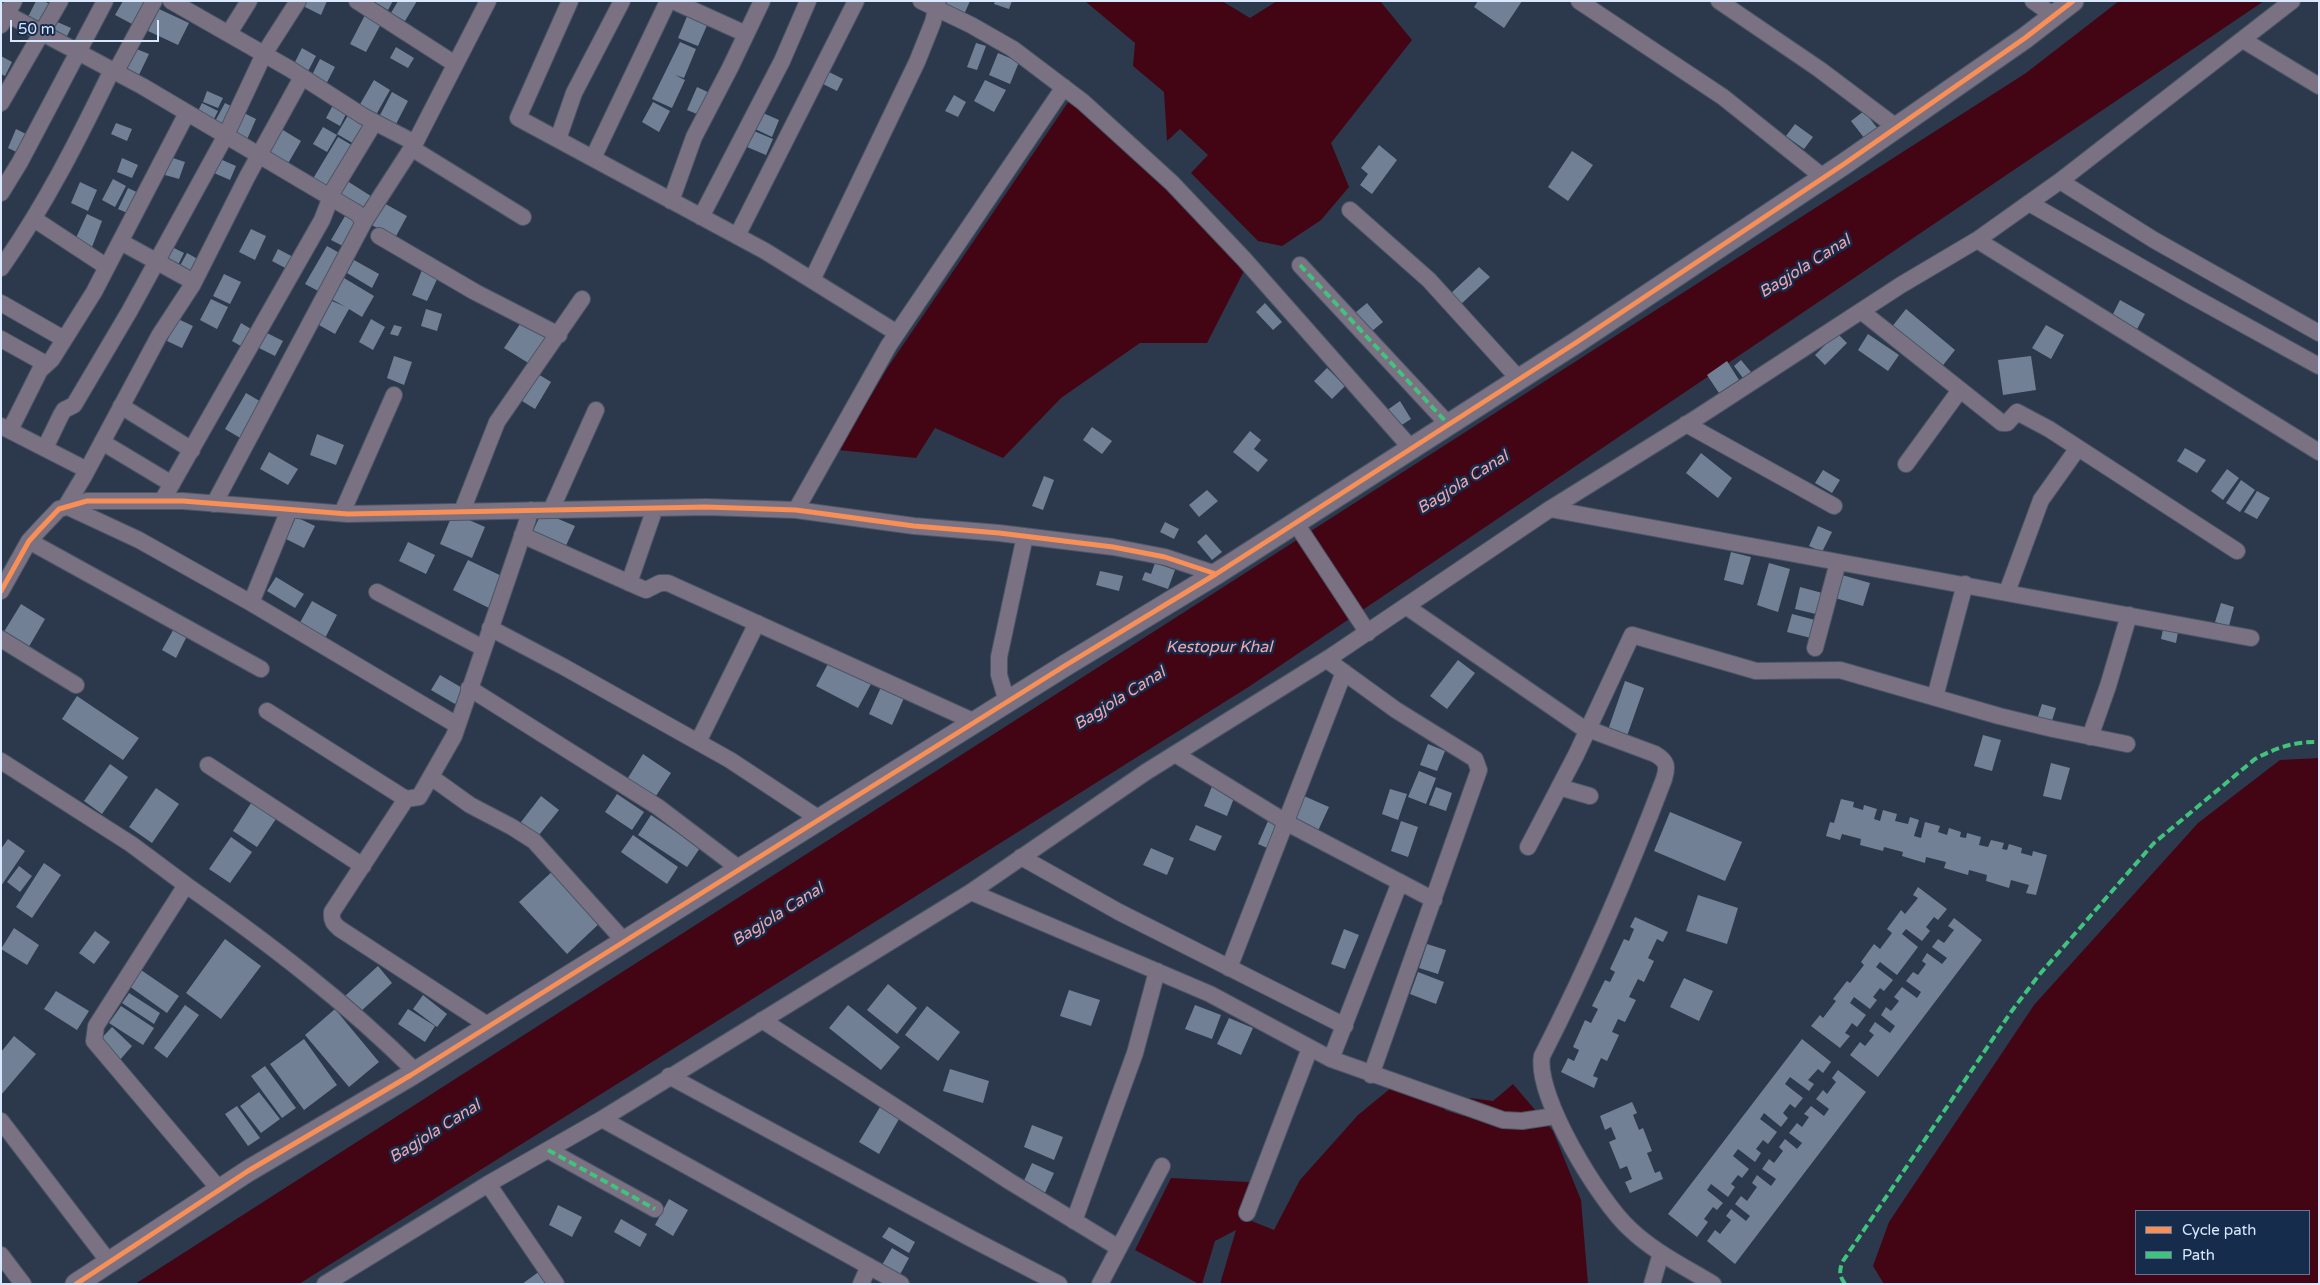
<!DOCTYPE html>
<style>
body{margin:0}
#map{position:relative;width:2320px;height:1285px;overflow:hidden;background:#2c394c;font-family:"Varela Round",sans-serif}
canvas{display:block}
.frame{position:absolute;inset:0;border:2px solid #d9e8fe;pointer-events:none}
.legend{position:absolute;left:2135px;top:1210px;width:175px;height:65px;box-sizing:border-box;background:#152c4d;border:1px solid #637794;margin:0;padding:6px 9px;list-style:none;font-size:15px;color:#d9e8fe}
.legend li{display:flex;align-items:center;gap:10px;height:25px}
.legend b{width:25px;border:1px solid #637794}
.scale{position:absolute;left:10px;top:20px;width:149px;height:22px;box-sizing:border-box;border:2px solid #d9e8fe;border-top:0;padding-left:6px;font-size:15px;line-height:18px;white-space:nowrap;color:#d9e8fe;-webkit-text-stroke:4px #152c4d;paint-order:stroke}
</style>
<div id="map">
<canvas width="2320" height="1285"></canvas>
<div class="frame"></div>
<ul class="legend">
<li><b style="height:6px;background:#f78f57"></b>Cycle path</li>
<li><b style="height:6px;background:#40c37c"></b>Path</li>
</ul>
<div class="scale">50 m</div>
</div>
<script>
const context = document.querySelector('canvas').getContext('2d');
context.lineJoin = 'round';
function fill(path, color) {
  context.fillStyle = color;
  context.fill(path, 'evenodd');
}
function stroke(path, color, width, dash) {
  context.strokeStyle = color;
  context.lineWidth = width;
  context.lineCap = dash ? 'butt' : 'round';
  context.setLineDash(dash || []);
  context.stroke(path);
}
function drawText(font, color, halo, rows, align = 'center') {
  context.font = font + ' "Varela Round",sans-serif';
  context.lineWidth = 5;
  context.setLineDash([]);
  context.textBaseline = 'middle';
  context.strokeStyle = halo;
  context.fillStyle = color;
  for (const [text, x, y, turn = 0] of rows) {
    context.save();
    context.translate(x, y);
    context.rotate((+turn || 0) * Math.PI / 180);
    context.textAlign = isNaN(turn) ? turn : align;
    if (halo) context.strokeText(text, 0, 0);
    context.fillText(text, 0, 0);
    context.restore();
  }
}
const water = new Path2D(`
 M1085,1H1222L1250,18L1277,1H1380L1412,40L1331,143L1349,187L1321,220L1282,246L1258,241L1191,173L1208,155L1180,129L1167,141L1164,92L1133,66L1135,43Z
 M2119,1H2264L1250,686L299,1284H135L2026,73Z
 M1071,98L1163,176L1246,267L1207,343H1140L1061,398L1003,458L935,428L916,458L838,450L888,367Z
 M2319,758V1284H1884L1873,1266L1889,1222L2034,1005L2198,823L2280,760ZM2309,1211V1274H2136V1211Z
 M1397,1083L1447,1092L1445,1110L1464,1116L1470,1098L1493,1101L1513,1084L1553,1131L1581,1200L1588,1284H1220L1236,1230L1215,1241L1202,1284H1199L1135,1250L1171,1178L1249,1182L1244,1218L1274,1230L1300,1180L1358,1115Z`);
const building = new Path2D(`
 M36,1H44L53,6L41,29L26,21Z
 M123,1H146L134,25L115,15Z
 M305,1H327L321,15L303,6Z
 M373,1H393L388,10Z
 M398,1H417L405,21L391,13Z
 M947,1H970L962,19L944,11Z
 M995,1H1012L1009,9L994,4Z
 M1478,1H1522L1504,28L1474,7Z
 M159,9L189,23L178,45L148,31Z
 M688,14L708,23L698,46L678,38Z
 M365,15L381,24L366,52L350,44Z
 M55,21L71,28L64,42L49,35Z
 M680,42L696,49L684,78L675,75L685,80L672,108L652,99Z
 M976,43L986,46L977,70L967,67Z
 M396,47L414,58L408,68L390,58Z
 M134,48L149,54L137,79L123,73Z
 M302,48L316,56L306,75L292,68Z
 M998,53L1019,62L1010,84L989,75Z
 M1,56L12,62L5,76L1,74Z
 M320,59L335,67L323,90L309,81Z
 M827,71L843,79L837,91L821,83Z
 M374,80L390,90L376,115L359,106Z
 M985,80L1006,90L994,112L974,101Z
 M697,87L712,94L702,116L687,110Z
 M207,91L223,98L218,108L203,102Z
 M392,92L408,101L395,126L379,117Z
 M954,95L966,102L958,117L945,111Z
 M653,102L670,111L659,132L642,122Z
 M202,103L218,111L212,123L196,115Z
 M225,103L237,109L225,131L213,125Z
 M333,105L347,112L340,126L326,118Z
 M1864,111L1878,129L1865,139L1851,121Z
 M350,112L369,123L356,145L337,134Z
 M244,113L256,119L245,144L233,138Z
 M763,113L779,120L772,137L755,129Z
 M116,123L132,129L127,141L111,134Z
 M1795,124L1813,137L1804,149L1786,136Z
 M278,127L301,141L286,167L263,154Z
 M323,127L337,135L327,152L313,144Z
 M16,129L32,137L23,155L8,148Z
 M754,131L773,139L766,155L747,147Z
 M338,137L355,147L327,192L311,182Z
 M1379,145L1397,160L1372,194L1360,185L1368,174L1361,168Z
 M1572,151L1593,165L1568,201L1548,187Z
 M170,157L185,162L179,179L165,175Z
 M122,158L138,165L132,178L117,172Z
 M220,159L236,166L230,180L214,173Z
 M113,179L126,186L115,207L102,200Z
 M344,179L374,198L365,214L334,194Z
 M80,182L97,190L88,211L71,203Z
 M128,188L141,194L132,215L118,209Z
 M382,202L407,216L395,238L370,224Z
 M87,214L102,221L92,247L75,240Z
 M345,216L360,225L347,248L331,240Z
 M251,229L266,236L255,260L239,252Z
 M168,245L184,253L176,269L160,262Z
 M327,246L343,255L322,293L305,284Z
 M278,249L297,259L291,271L272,261Z
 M187,253L203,262L193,280L177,271Z
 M354,260L379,274L372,288L347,273Z
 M1479,267L1490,277L1459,306L1449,295Z
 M422,270L438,277L427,301L412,295Z
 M224,274L241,282L230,304L213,296Z
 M344,278L374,296L362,317L349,309L335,334L319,325L332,301L346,307L331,299Z
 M211,299L228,307L217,329L200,320Z
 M2120,300L2145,314L2135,333L2110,320Z
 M1265,303L1282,322L1273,330L1256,312Z
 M1367,303L1383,322L1366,336L1350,317Z
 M426,309L442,314L437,331L421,326Z
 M1906,309L1955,350L1940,369L1891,328Z
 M178,319L193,326L182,348L167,341Z
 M371,319L385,327L373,350L359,342Z
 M522,321L547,337L530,364L504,348Z
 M241,323L256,332L246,349L232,341Z
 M394,325L402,327L398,336L390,334Z
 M2046,325L2064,335L2051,359L2032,348Z
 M267,333L283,341L275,356L259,348Z
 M1837,333L1847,343L1825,365L1815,355Z
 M1868,334L1899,355L1888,371L1858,350Z
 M394,356L412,362L404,385L387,378Z
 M2031,356L2036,390L2003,395L1998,360Z
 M1741,360L1751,372L1743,378L1734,366Z
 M1727,361L1739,380L1719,393L1707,375Z
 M1327,368L1345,386L1332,399L1314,381Z
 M538,374L551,382L535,409L522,401Z
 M246,393L263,403L242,439L225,429Z
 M1400,401L1411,419L1397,428L1386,411Z
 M1092,427L1112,441L1102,454L1083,440Z
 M1250,431L1261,440L1254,449L1268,460L1258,472L1233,452Z
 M317,434L344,445L336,465L310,455Z
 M2185,448L2206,460L2197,473L2177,461Z
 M269,452L298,469L288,485L260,469Z
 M1701,453L1732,478L1718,498L1686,473Z
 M2227,469L2239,478L2223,500L2211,491Z
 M1823,470L1840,480L1832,493L1815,483Z
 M1044,476L1054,480L1043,510L1032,506Z
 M2241,480L2255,490L2240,512L2226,503Z
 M1207,490L1218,501L1199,517L1189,505Z
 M2257,491L2270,498L2257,519L2244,512Z
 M542,512L575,526L564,550L531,535Z
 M453,513L485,527L472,558L440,544Z
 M296,517L315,526L304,548L286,539Z
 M1165,522L1179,529L1174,539L1160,532Z
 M1818,526L1832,532L1822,552L1809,546Z
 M1206,534L1222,552L1212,560L1197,542Z
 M408,542L435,555L426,574L399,561Z
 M1731,552L1751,557L1743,585L1724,580Z
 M468,560L506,578L491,609L453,590Z
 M1155,563L1175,570L1168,589L1142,580L1145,572L1151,574Z
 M1769,563L1790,569L1778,612L1757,605Z
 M1100,571L1123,576L1119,591L1096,585Z
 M1842,575L1870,583L1863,606L1835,598Z
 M276,577L304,594L295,608L267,591Z
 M1800,587L1826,594L1820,615L1795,609Z
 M312,601L337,615L323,642L297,628Z
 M2221,603L2234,607L2229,626L2215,622Z
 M21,604L45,619L27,650L2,635Z
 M1792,614L1815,620L1811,638L1787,632Z
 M176,625L189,632L176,658L162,650Z
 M2163,629L2178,632L2176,643L2161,639Z
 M1458,660L1475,673L1447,709L1430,696Z
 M829,662L871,684L858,708L816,686Z
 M440,675L464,689L455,704L431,690Z
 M1625,681L1644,688L1627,736L1608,730Z
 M881,687L904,698L892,725L869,714Z
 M77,696L139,738L123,760L62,719Z
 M2042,704L2056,708L2050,727L2036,722Z
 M1983,735L2001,740L1992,771L1974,766Z
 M1428,744L1445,751L1437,771L1420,765Z
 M643,754L671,773L654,799L626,781Z
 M2051,763L2070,768L2061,800L2043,796Z
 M110,764L128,777L102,814L84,801Z
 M1419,771L1436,778L1426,804L1408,797Z
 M1213,784L1236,793L1227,816L1204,806Z
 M1436,787L1452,793L1446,811L1429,805Z
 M156,788L179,804L152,843L129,827Z
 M1390,789L1407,794L1398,820L1382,814Z
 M617,794L644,812L632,830L605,812Z
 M541,796L559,810L535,840L518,826Z
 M1304,796L1329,807L1316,835L1292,824Z
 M255,797L280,813L257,847L233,831Z
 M1841,799L1854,802L1853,807L1863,810L1864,805L1877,809L1874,819L1880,821L1883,810L1897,814L1895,821L1908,824L1910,817L1919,820L1914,836L1921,838L1925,822L1940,826L1938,832L1947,835L1949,828L1961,832L1960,837L1966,838L1967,833L1981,837L1979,845L1988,847L1991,840L2004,843L2002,849L2007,850L2009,844L2022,848L2021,853L2032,856L2033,851L2047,855L2036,895L2026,893L2029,885L2011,880L2009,888L1986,881L1987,875L1969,870L1968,875L1944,868L1946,862L1926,857L1925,863L1902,856L1903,852L1884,847L1883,851L1860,845L1861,839L1842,834L1840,840L1826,836L1830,822L1834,823Z
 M1670,812L1742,842L1725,881L1654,851Z
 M651,815L700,848L687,867L638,835Z
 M1268,821L1283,827L1274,851L1258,844Z
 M1401,821L1418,827L1408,857L1391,851Z
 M1196,825L1222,836L1215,851L1189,840Z
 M633,835L678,867L667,884L621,852Z
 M231,837L252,852L230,883L209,869Z
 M8,839L25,851L1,886V849Z
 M1151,848L1174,858L1167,875L1143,865Z
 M44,863L61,875L32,918L16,907Z
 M19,866L32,876L20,892L7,882Z
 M555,869L603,920L567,954L519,902Z
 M1918,887L1947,909L1938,920L1934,917L1926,927L1930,931L1922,941L1906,929L1902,934L1918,947L1897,975L1880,962L1876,967L1893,980L1884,991L1880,988L1873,997L1877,1000L1870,1009L1854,997L1850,1003L1866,1015L1857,1027L1852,1023L1845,1033L1850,1036L1840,1048L1811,1026L1820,1015L1823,1018L1836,1001L1833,999L1847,981L1850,983L1864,965L1861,962L1874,944L1880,949L1892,933L1887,929L1901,910L1905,914L1918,898L1913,895Z
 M1698,895L1738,908L1727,944L1686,931Z
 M1635,917L1668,932L1663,942L1657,939L1648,958L1654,961L1644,982L1638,979L1629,997L1636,1000L1625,1022L1618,1019L1612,1032L1619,1035L1607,1061L1601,1058L1593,1076L1598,1078L1594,1088L1561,1072L1568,1058L1574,1061L1579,1050L1573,1047L1585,1020L1591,1023L1598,1009L1592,1006L1605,980L1610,982L1615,972L1610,969L1624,939L1629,941L1634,929L1630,927Z
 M1954,918L1982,940L1878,1077L1850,1055L1860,1042L1865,1046L1874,1035L1869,1031L1875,1022L1890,1033L1895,1026L1881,1015L1886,1007L1891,1011L1899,1001L1894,997L1902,987L1917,998L1921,992L1906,981L1913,972L1918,975L1926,964L1922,961L1927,953L1942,964L1947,958L1932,947L1938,939L1944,943L1954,930L1948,926Z
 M14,928L39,945L27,965L1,949Z
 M1344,929L1359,935L1345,969L1331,964Z
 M95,931L110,942L94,964L79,953Z
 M225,939L261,966L221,1019L186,993Z
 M1427,944L1446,950L1438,974L1419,968Z
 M378,966L392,983L360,1012L345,996Z
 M141,970L179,996L167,1013L129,986Z
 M1418,972L1444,982L1436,1004L1410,994Z
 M1684,978L1713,991L1699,1021L1670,1007Z
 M888,984L917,1008L897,1034L867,1010Z
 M1069,990L1100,1000L1091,1026L1060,1016Z
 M56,991L89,1011L77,1030L44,1009Z
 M129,993L160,1013L154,1024L122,1003Z
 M423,995L447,1014L437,1027L413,1009Z
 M185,1005L199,1015L167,1058L154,1048Z
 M848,1005L900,1047L881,1070L829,1028Z
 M1195,1005L1221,1015L1212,1039L1185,1029Z
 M121,1006L154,1028L143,1045L109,1023Z
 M927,1006L960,1032L938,1061L905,1035Z
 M335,1009L379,1062L349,1087L305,1035Z
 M408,1009L435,1026L425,1042L398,1024Z
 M1229,1018L1253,1028L1241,1055L1217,1044Z
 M112,1027L132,1046L119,1061L98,1042Z
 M14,1036L36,1054L1,1095V1052Z
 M304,1039L337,1085L304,1110L270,1064Z
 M1802,1039L1831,1062L1823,1073L1818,1069L1808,1080L1814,1084L1809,1091L1790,1077L1785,1084L1803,1098L1795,1108L1790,1104L1783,1113L1788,1118L1781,1127L1764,1113L1760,1119L1777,1132L1768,1144L1763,1140L1756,1149L1761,1153L1755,1162L1738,1149L1733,1156L1749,1169L1742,1178L1738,1175L1731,1184L1735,1187L1728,1197L1711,1184L1707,1190L1723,1203L1717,1210L1713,1207L1704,1219L1708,1222L1697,1237L1668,1214Z
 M265,1066L296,1108L282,1118L251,1076Z
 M950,1069L989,1081L983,1103L943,1091Z
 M1838,1070L1866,1092L1735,1264L1707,1241L1715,1230L1720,1234L1731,1220L1726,1216L1731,1209L1746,1221L1750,1216L1735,1204L1741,1196L1747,1201L1757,1187L1752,1183L1757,1175L1771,1186L1776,1179L1762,1169L1769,1159L1774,1163L1783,1151L1779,1147L1785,1139L1797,1149L1802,1143L1789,1133L1797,1123L1802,1127L1809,1117L1804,1114L1811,1106L1824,1116L1829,1109L1816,1099L1823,1090L1827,1094L1836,1082L1832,1078Z
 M259,1092L280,1119L261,1133L240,1106Z
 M1632,1102L1637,1113L1633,1115L1639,1130L1643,1128L1652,1151L1647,1153L1655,1173L1660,1171L1663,1179L1630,1193L1625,1182L1632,1179L1627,1166L1620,1169L1609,1142L1616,1139L1611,1127L1605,1130L1600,1116Z
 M237,1106L260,1138L248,1146L225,1114Z
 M880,1107L899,1119L879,1154L859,1142Z
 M1032,1125L1063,1137L1054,1160L1024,1147Z
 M1032,1163L1054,1173L1044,1195L1022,1185Z
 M669,1199L688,1210L673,1236L655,1225Z
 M558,1205L582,1217L572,1237L549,1225Z
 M621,1219L647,1234L640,1247L614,1232Z
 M889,1227L915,1242L909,1253L882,1237Z
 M892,1248L909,1258L897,1280L879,1270Z
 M540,1271L549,1284H522Z`);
const minor = new Path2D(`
 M171,1L290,69L363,116L415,143L364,222L214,504
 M357,1L455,64
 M570,1L518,118L765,251L897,333
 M673,1L746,34
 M921,1L971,25L1013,49L1083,102L1172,183L1244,259L1411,448
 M1579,1L1723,97L1823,177
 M1719,1L1819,69L1896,127
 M2033,1L2054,16
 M1,11L142,86L357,213L364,222
 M1,25L14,1
 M229,33L249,1
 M2243,40L2319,86
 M115,73L154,1
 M302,77L247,177L193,284L159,336L84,476L66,506L139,540L253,604L457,725
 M1,103L60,1
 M558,139L574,93L622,1
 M415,143L488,1
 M413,149L523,217
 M593,158L668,1
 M2060,181L2154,240L2319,333
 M1,193L20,162L105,1
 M671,201L694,137L730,68L762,1
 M2029,203L2190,295L2319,366
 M1350,210L1429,280L1519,379
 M701,217L782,61L808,1
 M34,219L107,267
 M379,236L475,292L559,335
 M737,236L856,1
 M1977,240L2319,452
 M121,242L194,282
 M1300,265L1448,424
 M1,268C45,206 79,138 112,70
 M812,280L917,62L933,22L938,1
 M1,303L64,339
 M1861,311L2002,423H2007L2017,412L2049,429L2237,551
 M1,339L46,364
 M121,406L192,450
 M1686,424L1834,506
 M1,426L87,470
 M10,430L40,370L52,359L94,292L187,113
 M102,442L172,484
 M45,448L61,415L64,410L74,405L129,312L226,135L264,54L298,1
 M1906,464L1960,390
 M162,501L322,220L334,189L374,123
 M1550,509L2251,638
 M551,510L596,410
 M796,510L889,345L1064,87
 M462,511L497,422L582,299
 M342,513L394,395
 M1295,522L1368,633
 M522,535L641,588L646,590L660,583H668L975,722
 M29,541L261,669
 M629,583L655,508
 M1,591L29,541L40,529L59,509L87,501H183L348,514L706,507L796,510L914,526L999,533L1113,547L1165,557L1216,574
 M377,592L483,648
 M2007,592L2041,500L2078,448
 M251,603L289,510
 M1407,607L1580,726L1655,754C1667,761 1668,766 1664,779C1628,874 1588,966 1542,1056C1535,1096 1600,1202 1630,1229C1654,1252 1685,1267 1713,1284
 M490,628L564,667L730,760L821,820
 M1,639L76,685
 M1815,648L1838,562
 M1327,660L1396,710L1475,759L1479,770L1371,1075
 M469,688L658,807L741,870
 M1935,697L1965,584
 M1007,702L999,675V657L1025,536
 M267,711L406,799
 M2090,737L2108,686L2129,615
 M698,742L757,623
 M1175,754L1289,824L1434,900
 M1,761L131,844L186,885L96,1026L94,1041L220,1190
 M208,765L363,866
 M431,777L470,805L512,827L534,841L625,942
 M1559,787L1590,796
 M1528,847L1576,755L1632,635L1756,671L1840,670L1999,716L2053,729L2127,744
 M1021,857L1119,912L1345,1026
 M186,885C267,942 346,1002 416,1072
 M971,892L1210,994L1331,1059L1503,1120L1522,1121L1555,1116
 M1229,968L1344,672
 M762,1020L1009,1181L1119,1248
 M489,1026L340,929C334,924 331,921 332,912L406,799L419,797L422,792L454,736L531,510
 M1331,1059L1400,882
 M669,1076L970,1238L1059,1284
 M602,1119L901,1284
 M1,1121L109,1262
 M548,1150L655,1209
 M488,1184L556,1284
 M1247,1213L1310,1048
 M1074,1221L1135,1053L1157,971
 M1,1255L23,1284
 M325,1284L488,1184L602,1119L971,892L1146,772L1332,656L1550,509L1695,419L1901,285L1977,240L2060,181L2292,1
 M861,1284L869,1266
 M1100,1284L1162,1166
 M1652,1284L1661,1253`);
const tertiary = new Path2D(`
 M76,1284L248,1171L411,1075L1066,665L1216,574L1577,342L1844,164L2025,38L2073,1`);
const quiet = new Path2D(`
 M1300,265L1448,424
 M548,1150L655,1209
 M1845,1284C1839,1276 1839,1270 1843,1261L2011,1012L2039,975L2154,843L2255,759C2275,748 2296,741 2319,742`);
const cycleway = new Path2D(`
 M1,591L29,541L40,529L59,509L87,501H183L348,514L706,507L796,510L914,526L999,533L1113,547L1165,557L1216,574
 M76,1284L248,1171L411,1075L1066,665L1216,574L1577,342L1844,164L2025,38L2073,1`);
const waterNames = [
 ["Bagjola Canal",1805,267,-32],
 ["Bagjola Canal",1463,483,-32],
 ["Kestopur Khal",1219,648],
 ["Bagjola Canal",1120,699,-32],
 ["Bagjola Canal",778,915,-32],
 ["Bagjola Canal",435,1132,-32]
];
fill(water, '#430514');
fill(building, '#728095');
stroke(minor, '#4a5666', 18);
stroke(tertiary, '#4a5666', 23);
stroke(minor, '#7a7182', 16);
stroke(tertiary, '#7a7182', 21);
stroke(quiet, '#40c37c', 4, [8, 4]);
stroke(cycleway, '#f78f57', 5);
drawText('italic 16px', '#f5a6a9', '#152c4d', waterNames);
</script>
